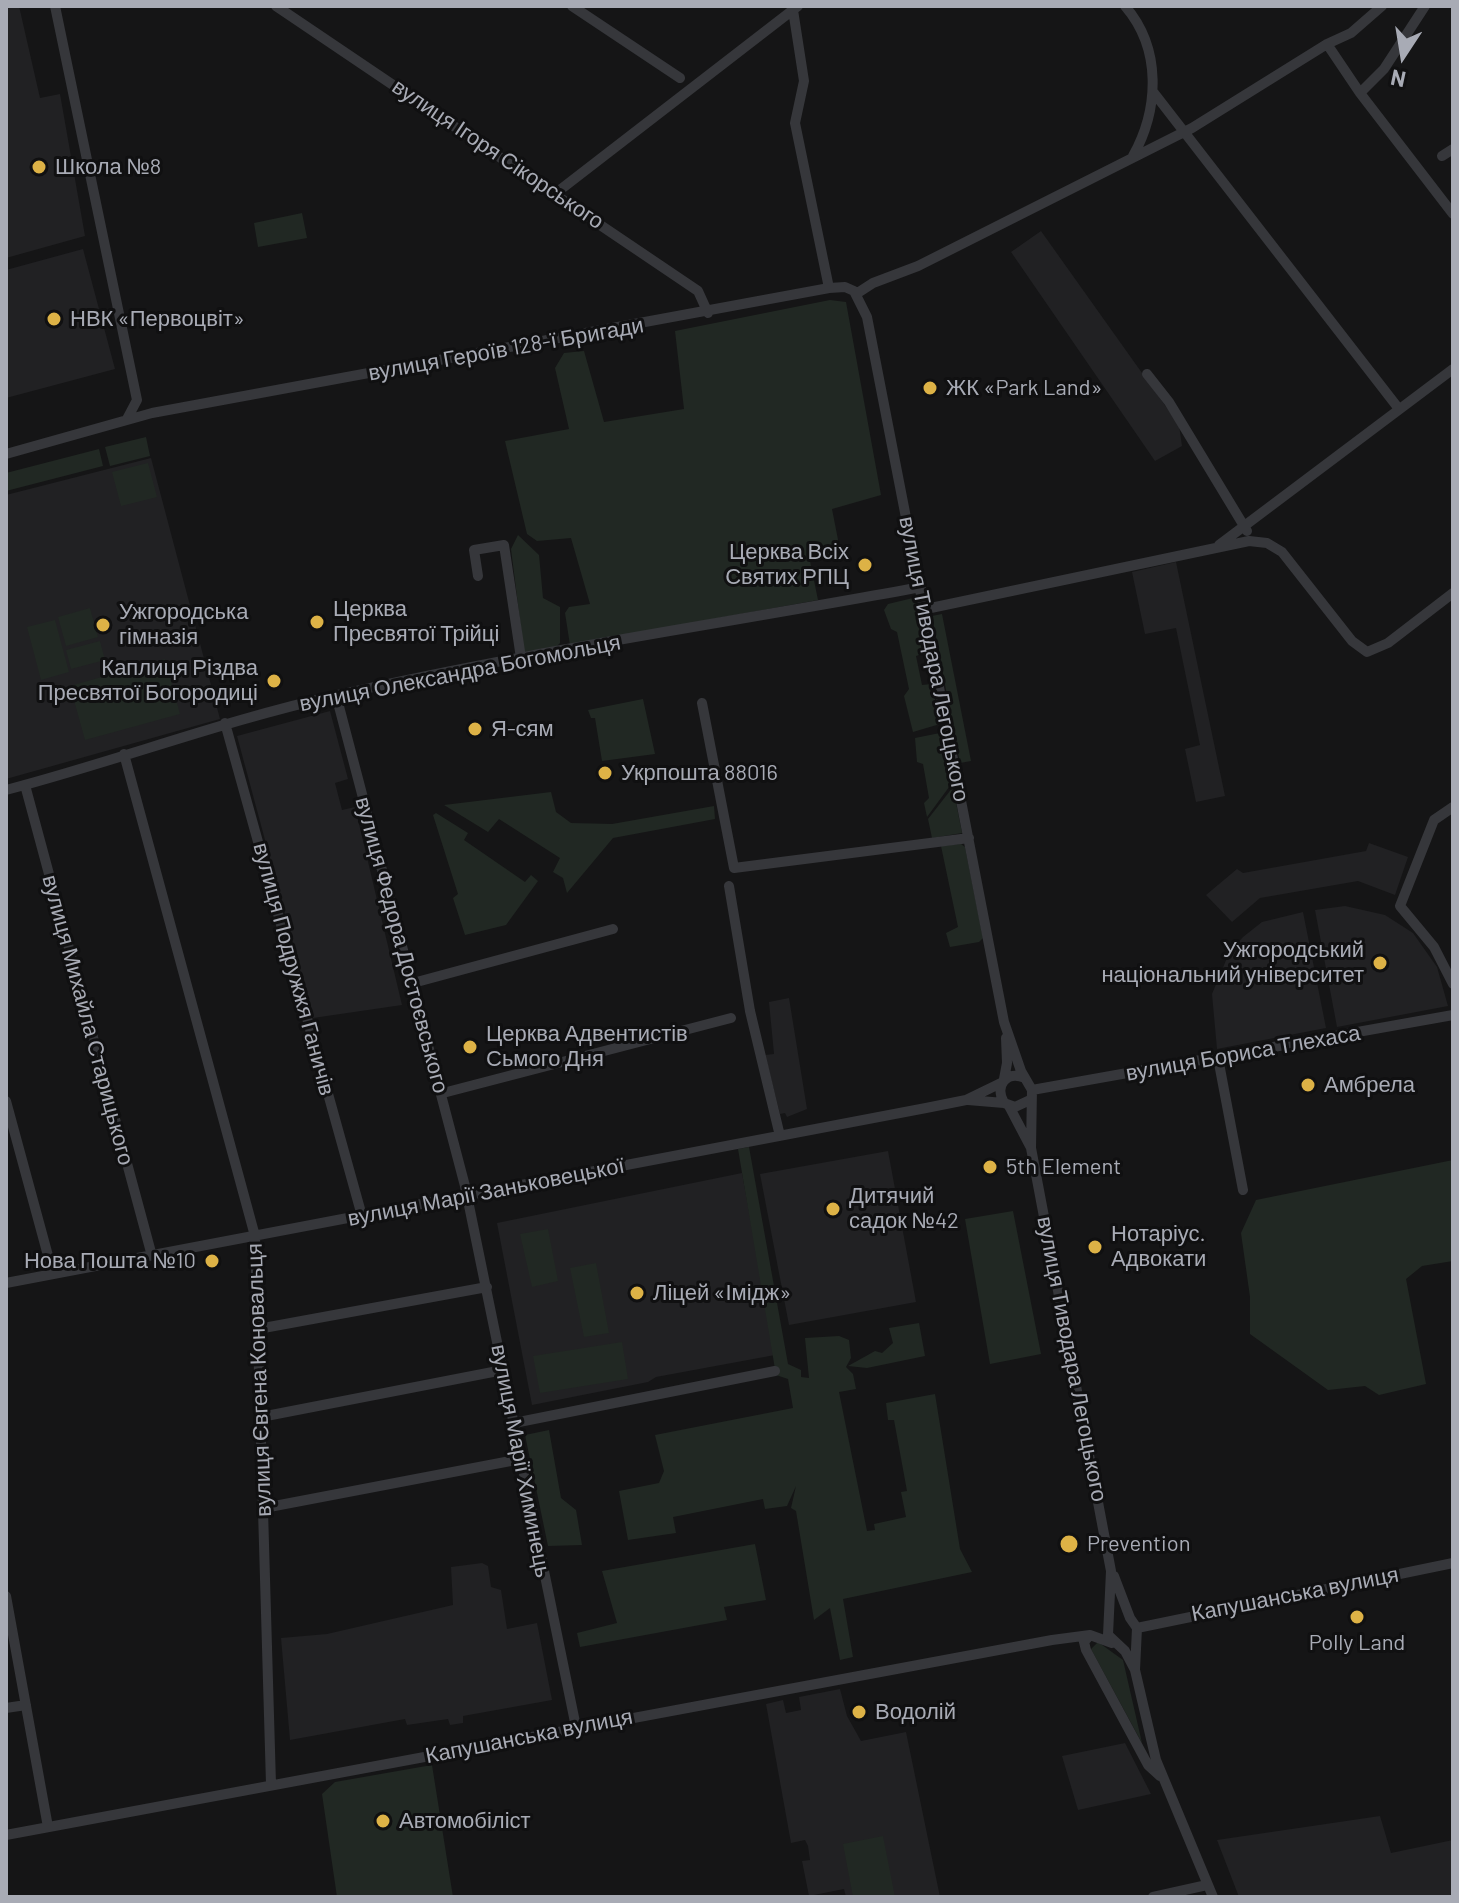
<!DOCTYPE html>
<meta charset="utf-8">
<style>
body{margin:0}
#map{position:relative;width:1459px;height:1903px;overflow:hidden;background:#151516;font-family:Barlow,sans-serif}
canvas{display:block}
.frame{position:absolute;inset:0;border:8px solid #a8abb5;pointer-events:none}
.north{position:absolute;left:1363px;top:16px;width:80px;height:80px;-webkit-text-stroke:6px #101011;paint-order:stroke;rotate:192deg;font-size:22px;font-weight:700;line-height:32px;text-align:center;color:#a8abb5}
.north::after{content:'';display:block;margin:auto;width:28px;height:36px;background:#a8abb5;clip-path:polygon(50% 0,100% 100%,50% 72%,0 100%)}
</style>
<div id="map">
<canvas width="1459" height="1903"></canvas>
<div class="frame"></div>
<div class="north">N</div>
</div>
<script>
const context = document.querySelector('canvas').getContext('2d');
context.lineJoin = 'round';
function fill(path, color) {
  context.fillStyle = color;
  context.fill(path, 'evenodd');
}
function stroke(path, color, width, dash) {
  context.strokeStyle = color;
  context.lineWidth = width;
  context.lineCap = dash ? 'butt' : 'round';
  context.setLineDash(dash || []);
  context.stroke(path);
}
function drawText(font, color, halo, rows, align = 'center') {
  context.font = font + ' Barlow,sans-serif';
  context.lineWidth = 6;
  context.setLineDash([]);
  context.textBaseline = 'middle';
  context.strokeStyle = halo;
  context.fillStyle = color;
  for (const [text, x, y, turn = 0] of rows) {
    context.save();
    context.translate(x, y);
    context.rotate((+turn || 0) * Math.PI / 180);
    context.textAlign = isNaN(turn) ? turn : align;
    if (halo) context.strokeText(text, 0, 0);
    context.fillText(text, 0, 0);
    context.restore();
  }
}
const built = new Path2D(`
 M19,6L40,98L60,94L85,236L6,258V8Z
 M1041,231L1179,425L1182,446L1155,461L1011,252Z
 M83,249L115,369L6,398V270Z
 M151,458L220,719L6,779V495Z
 M1176,562L1225,796L1196,802L1185,749L1200,745L1176,628L1145,634L1132,572Z
 M330,711L348,779L335,783L342,810L355,807L402,1005L313,1018L237,736Z
 M1369,843L1408,857L1395,895L1358,881L1260,898L1232,922L1206,895L1237,869L1243,873L1366,851Z
 M1345,906L1385,915L1413,933L1437,967L1448,1006L1337,1027L1315,910Z
 M1303,912L1326,1028L1217,1049L1212,994L1229,953L1243,937L1262,922Z
 M789,998L807,1109L787,1117L785,1113L780,1114L765,1055L774,1054L769,1002Z
 M888,1151L916,1302L789,1325L760,1174Z
 M742,1173L775,1355L656,1377L648,1382L532,1405L497,1223Z
 M482,1563L488,1566L491,1587L501,1590L507,1629L537,1623L552,1700L463,1716V1723L450,1725L448,1719L407,1725L405,1719L290,1740L281,1638L327,1634L453,1605L451,1567Z
 M840,1689L847,1716L861,1741L906,1732L940,1897H846L844,1889L809,1896L802,1861L810,1860L808,1846L805,1840L791,1843L766,1704L783,1700L786,1713L801,1710L799,1697Z
 M1125,1743L1151,1794L1078,1810L1062,1756Z
 M1380,1816L1391,1853L1453,1840V1897H1239L1217,1840Z`);
const green = new Path2D(`
 M302,213L307,238L258,247L254,223Z
 M830,300L846,302L881,495L832,509L841,555L810,561L818,600L570,645L565,613L569,607L590,604L571,538L537,541L527,534L505,441L569,429L555,368L564,353L584,351L604,422L684,409L675,331Z
 M146,437L150,456L110,466L105,447Z
 M99,449L103,466L6,491V473Z
 M148,463L157,497L121,506L112,472Z
 M518,535L539,555L543,598L560,607V643L556,647L524,652L511,549Z
 M913,598L916,600L925,653L916,656L922,685L932,684L940,724L913,732L904,696L909,689L897,632L891,629L884,610L888,604Z
 M90,608L98,637L66,646L58,617Z
 M942,614L971,761L960,763L932,616Z
 M55,620L69,672L41,680L27,627Z
 M100,641L105,660L71,669L66,650Z
 M165,659L180,714L85,740L70,686Z
 M643,699L655,754L602,761L595,718H591L588,710Z
 M940,733L952,783L927,817L924,803L929,798L923,764L917,762L915,738Z
 M953,787L962,833L932,838L928,819Z
 M551,792L556,812L571,823L612,824L714,806L715,819L613,838L567,893L563,878L553,872L560,858L499,819L488,832L444,805Z
 M436,813L468,833L464,840L525,882L531,875L538,881L506,925L465,935L453,898L458,894L433,815Z
 M961,844L965,847L983,938L979,942L950,947L946,933L958,927L941,846Z
 M749,1147L788,1364L801,1370V1377L809,1378L805,1338L839,1336L849,1340L851,1358L846,1367L853,1374L856,1389L839,1392L867,1531L875,1530L874,1524L906,1517L901,1492L907,1491L894,1420H888L886,1403L935,1394L960,1549L972,1572L843,1599L853,1657L840,1660L830,1608L814,1620L796,1511L791,1508L796,1486L787,1506L765,1509L763,1499L673,1517L676,1533L628,1540L619,1491L659,1483L664,1471L655,1435L793,1408L788,1379L776,1375L775,1369L738,1149Z
 M1453,1160V1261L1422,1266L1406,1279L1426,1384L1379,1395L1365,1386L1328,1390L1250,1334V1297L1241,1233L1256,1200Z
 M1013,1211L1041,1354L990,1364L965,1219Z
 M548,1229L558,1281L532,1287L520,1234Z
 M596,1263L609,1333L584,1337L570,1268Z
 M919,1323L925,1356L867,1368L848,1366L875,1351L882,1353L893,1343L889,1328Z
 M622,1342L628,1379L540,1393L533,1356Z
 M549,1430L561,1498L576,1510L582,1545L548,1546L525,1435Z
 M755,1544L766,1600L724,1607L727,1620L580,1647L577,1633L617,1623L602,1571Z
 M1098,1642L1123,1660L1142,1743L1091,1649Z
 M432,1765L453,1897H337L322,1794L335,1782Z
 M883,1836L895,1897H853L843,1844Z`);
const minor = new Path2D(`
 M55,6L137,400L127,419
 M276,6L698,291L708,313
 M572,6L680,78
 M1125,6C1162,49 1159,109 1133,156
 M793,10L804,81L795,123L829,288
 M1327,44L1360,93L1453,214
 M1154,93L1399,409
 M1360,93L1384,69L1425,6
 M1442,156L1453,149
 M556,193L798,6
 M856,294L873,283L918,266L1192,128L1327,44L1351,33L1382,6
 M1147,374L1169,402L1247,531
 M6,454L152,413L829,288L845,287L854,291L867,317L1004,1022L1021,1071L1032,1090L1031,1148L1111,1571L1108,1635L1125,1651L1135,1670
 M1219,545L1453,369
 M478,576L474,550L504,545L521,658
 M926,609L1249,541L1267,543L1282,552L1352,641L1367,652L1388,643L1453,593
 M336,695L465,1186L576,1727
 M702,703L734,868L969,838
 M225,723L362,1216
 M124,754L255,1236L271,1784
 M25,785L152,1256
 M6,790C117,761 225,720 338,695C530,651 727,623 921,587
 M1453,807L1434,820L1400,906L1434,947L1453,984
 M729,886L750,1011L780,1136
 M413,983L613,929
 M1218,1058L1243,1190
 M1025,1078C1007,1070 994,1085 1004,1103L1015,1107L1030,1100
 M1004,1079L1007,1063L1006,1038
 M1032,1090L1453,1015
 M443,1093L731,1018
 M968,1100L1004,1103
 M6,1101L53,1274
 M1009,1106L1030,1146
 M6,1283L926,1108L966,1100L1001,1083
 M258,1329L487,1287
 M261,1417L503,1370
 M514,1423L775,1371
 M264,1508L521,1459
 M1114,1576L1130,1618L1137,1628L1135,1670L1156,1760L1213,1897
 M6,1596L48,1827
 M1137,1628L1453,1563
 M1090,1635L1084,1642L1086,1650L1148,1765L1160,1776
 M6,1708L26,1705
 M6,1835L1052,1640L1090,1635L1112,1643
 M1153,1897L1207,1885`);
const markers = [
 [39,167,8,"#ddb246"],
 [54,319,8,"#ddb246"],
 [930,388,8,"#ddb246"],
 [865,565,8,"#ddb246"],
 [317,622,8,"#ddb246"],
 [103,625,8,"#ddb246"],
 [274,681,8,"#ddb246"],
 [475,729,8,"#ddb246"],
 [605,773,8,"#ddb246"],
 [1380,963,8,"#ddb246"],
 [470,1047,8,"#ddb246"],
 [1308,1085,8,"#ddb246"],
 [990,1167,8,"#ddb246"],
 [833,1209,8,"#ddb246"],
 [1095,1247,8,"#ddb246"],
 [212,1261,8,"#ddb246"],
 [637,1293,8,"#ddb246"],
 [1069,1544,10,"#ddb246"],
 [1357,1617,8,"#ddb246"],
 [859,1712,8,"#ddb246"],
 [383,1821,8,"#ddb246"]
];
const streetNames = [
 ["вулиця Ігоря Сікорського",498,154,34],
 ["вулиця Героїв 128-ї Бригади",506,349,-10],
 ["вулиця Тиводара Легоцького",934,659,79],
 ["вулиця Олександра Богомольця",460,673,-11],
 ["вулиця Федора Достоєвського",402,945,75],
 ["вулиця Подружжя Ганичів",294,969,75],
 ["вулиця Михайла Старицького",88,1020,75],
 ["вулиця Бориса Тлехаса",1243,1053,-10],
 ["вулиця Марії Заньковецької",486,1192,-11],
 ["вулиця Тиводара Легоцького",1072,1359,79],
 ["вулиця Євгена Коновальця",259,1380,-92],
 ["вулиця Марії Химинець",521,1461,79],
 ["Капушанська вулиця",1295,1594,-11],
 ["Капушанська вулиця",529,1736,-11]
];
const poiNames = [
 ["Школа №8",55,167],
 ["НВК «Первоцвіт»",70,319],
 ["ЖК «Park Land»",946,388],
 ["Церква Всіх",849,552,"right"],
 ["Святих РПЦ",849,577,"right"],
 ["Церква",333,609],
 ["Пресвятої Трійці",333,634],
 ["Ужгородська",119,612],
 ["гімназія",119,637],
 ["Каплиця Різдва",258,668,"right"],
 ["Пресвятої Богородиці",258,693,"right"],
 ["Я-сям",491,729],
 ["Укрпошта 88016",621,773],
 ["Ужгородський",1364,950,"right"],
 ["національний університет",1364,975,"right"],
 ["Церква Адвентистів",486,1034],
 ["Сьмого Дня",486,1059],
 ["Амбрела",1324,1085],
 ["5th Element",1006,1167],
 ["Дитячий",849,1196],
 ["садок №42",849,1221],
 ["Нотаріус.",1111,1234],
 ["Адвокати",1111,1259],
 ["Нова Пошта №10",196,1261,"right"],
 ["Ліцей «Імідж»",653,1293],
 ["Prevention",1087,1544],
 ["Polly Land",1357,1643,"center"],
 ["Водолій",875,1712],
 ["Автомобіліст",399,1821]
];
fill(built, '#212123');
fill(green, '#212823');
stroke(minor, '#36373b', 10);
for (const [x, y, r, color] of markers) {
  const dot = new Path2D();
  dot.arc(x, y, r, 0, 2 * Math.PI);
  context.fillStyle = color;
  context.fill(dot);
  stroke(dot, '#101011', 3);
}
drawText('22px', '#a8abb5', '#101011', streetNames);
drawText('22px', '#a8abb5', '#101011', poiNames, 'left');
</script>
